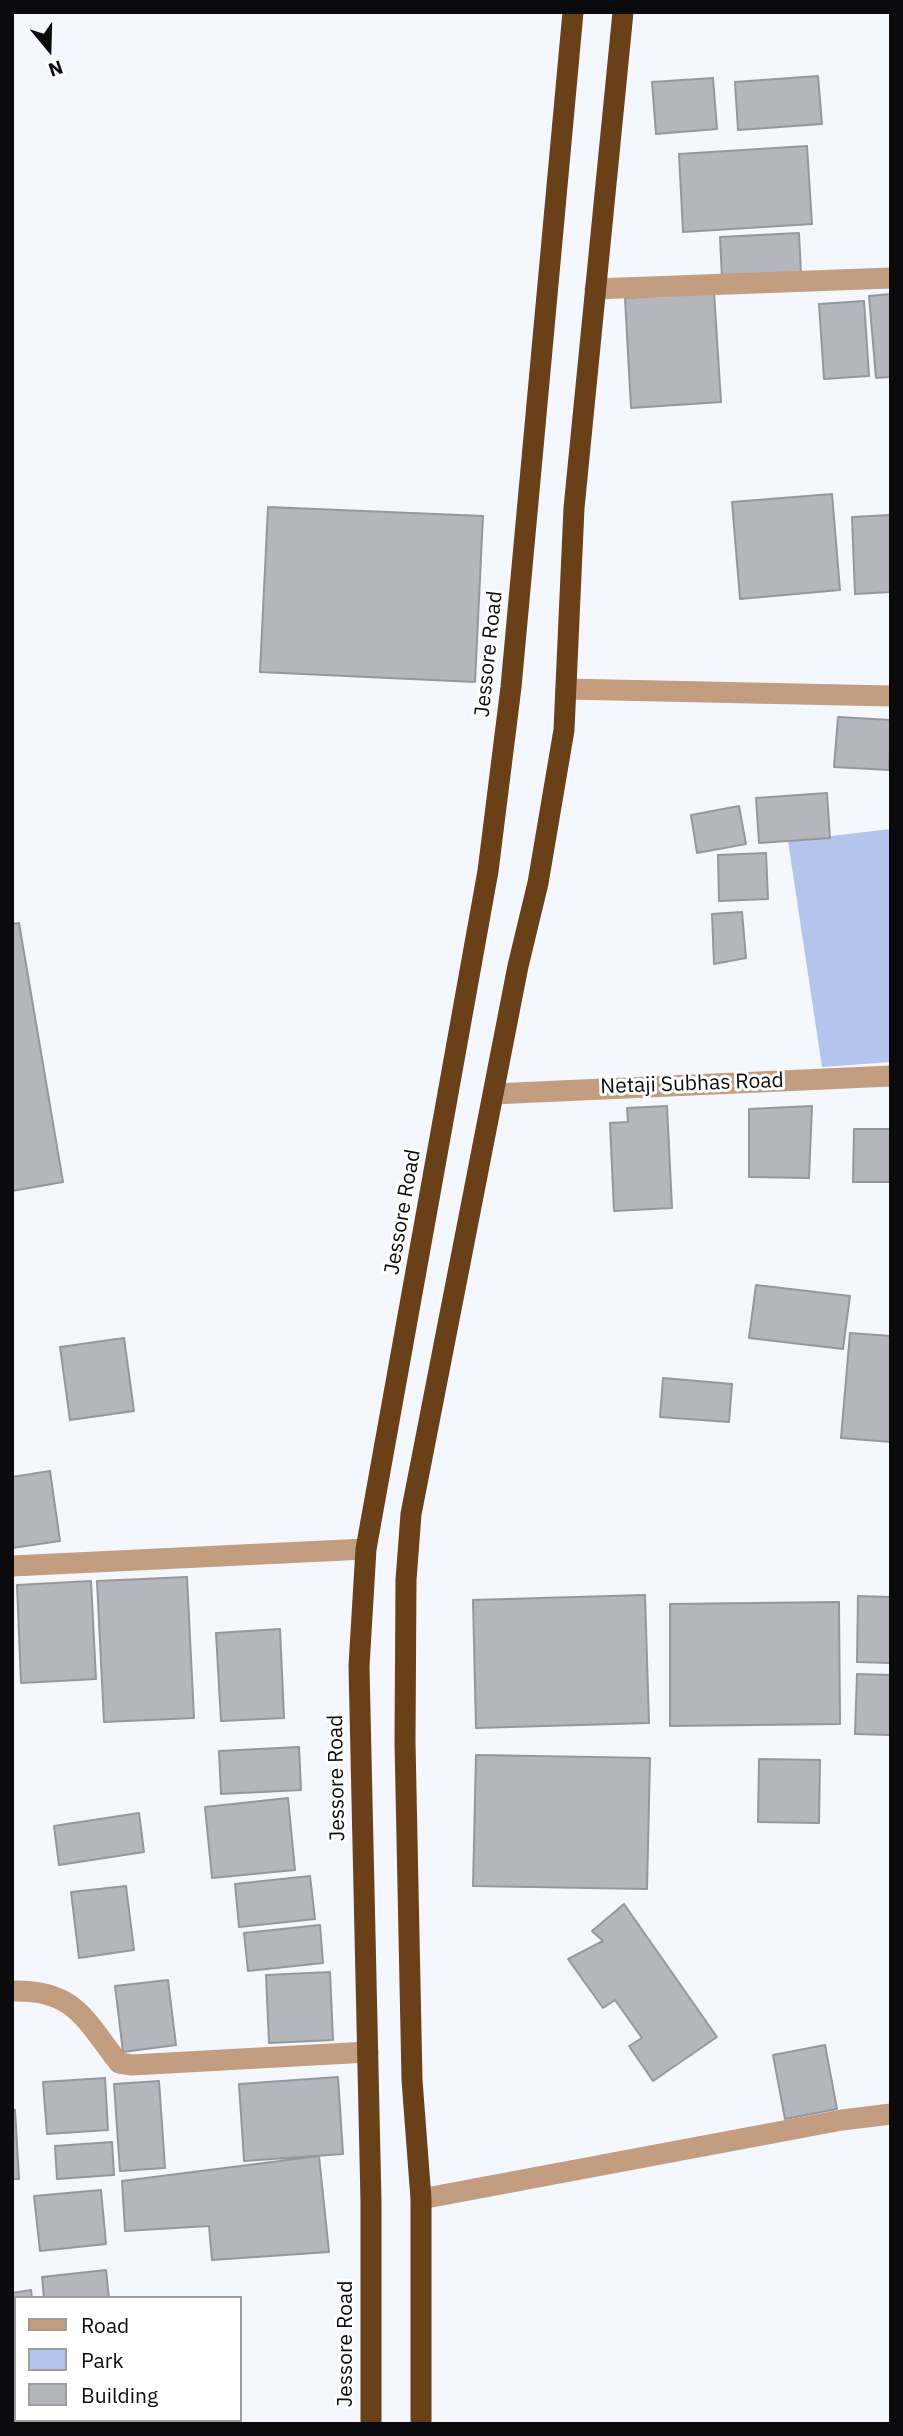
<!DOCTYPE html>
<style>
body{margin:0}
#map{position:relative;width:903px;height:2436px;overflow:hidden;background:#f4f7fe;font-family:"IBM Plex Sans",sans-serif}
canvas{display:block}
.frame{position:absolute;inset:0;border:14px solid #0b0b0d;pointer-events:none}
.legend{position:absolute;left:14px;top:2296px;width:228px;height:126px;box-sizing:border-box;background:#fff;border:2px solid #9d9d9e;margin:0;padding:9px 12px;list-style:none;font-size:21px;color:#0b0b0d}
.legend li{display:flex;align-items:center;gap:14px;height:35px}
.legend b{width:35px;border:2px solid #9d9d9e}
.north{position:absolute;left:14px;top:14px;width:70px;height:70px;-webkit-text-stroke:5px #fff;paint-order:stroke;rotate:161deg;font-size:19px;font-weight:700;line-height:28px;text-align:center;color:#0b0b0d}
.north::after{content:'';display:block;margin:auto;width:24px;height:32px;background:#0b0b0d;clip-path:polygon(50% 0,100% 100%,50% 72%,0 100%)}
</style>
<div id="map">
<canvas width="903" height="2436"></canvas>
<div class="frame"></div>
<ul class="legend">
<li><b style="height:9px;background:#c29d80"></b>Road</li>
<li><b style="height:19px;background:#b3c4ed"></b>Park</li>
<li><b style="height:19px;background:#b5b5bc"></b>Building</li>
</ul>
<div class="north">N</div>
</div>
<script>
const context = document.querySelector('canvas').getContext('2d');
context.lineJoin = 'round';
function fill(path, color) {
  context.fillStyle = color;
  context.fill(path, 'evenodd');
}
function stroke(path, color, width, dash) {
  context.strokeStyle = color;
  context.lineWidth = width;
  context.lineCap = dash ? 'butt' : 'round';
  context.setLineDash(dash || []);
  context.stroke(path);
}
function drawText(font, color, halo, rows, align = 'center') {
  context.font = font + ' "IBM Plex Sans",sans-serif';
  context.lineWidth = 6;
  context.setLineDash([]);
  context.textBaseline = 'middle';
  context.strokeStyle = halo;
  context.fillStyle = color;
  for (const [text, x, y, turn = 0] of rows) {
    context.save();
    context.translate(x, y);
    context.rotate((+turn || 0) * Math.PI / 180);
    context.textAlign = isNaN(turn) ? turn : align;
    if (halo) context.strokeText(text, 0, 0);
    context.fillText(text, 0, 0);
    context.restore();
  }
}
const green = new Path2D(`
 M891,829V1062L822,1067L788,841Z`);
const building = new Path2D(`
 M818,76L822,124L738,130L735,82Z
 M713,78L717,129L656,134L652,82Z
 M807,146L812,224L683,232L679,154Z
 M799,233L801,274L722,279L720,237Z
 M714,292L721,402L631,408L625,298Z
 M891,294V377L876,378L869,296Z
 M864,301L869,376L824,379L819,304Z
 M832,494L840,590L740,599L732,502Z
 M268,507L483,516L475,682L260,672Z
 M891,515V592L855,594L852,517Z
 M838,717L891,720L889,770L834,767Z
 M827,793L830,838L759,843L756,798Z
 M739,806L746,844L697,853L691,815Z
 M766,853L768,899L719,901L718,855Z
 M742,912L746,958L714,964L712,914Z
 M19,923L63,1182L12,1191V924Z
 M667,1106L672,1208L614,1211L610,1123L628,1122L627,1108Z
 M812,1106L809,1178L749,1177V1109Z
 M854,1129H891V1182H853Z
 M756,1285L850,1296L843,1349L749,1338Z
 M850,1333L891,1336V1442L841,1438Z
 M124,1338L134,1411L70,1420L60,1347Z
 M663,1378L732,1384L729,1422L660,1417Z
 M50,1471L60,1541L12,1548V1477Z
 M187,1577L194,1718L104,1722L97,1581Z
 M91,1581L96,1679L21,1683L17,1585Z
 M645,1595L649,1723L476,1728L473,1600Z
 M858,1596L891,1597V1663L857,1662Z
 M839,1602L840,1724L670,1726V1604Z
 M280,1629L284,1718L221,1721L216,1633Z
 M857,1674L891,1675V1735L855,1734Z
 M299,1747L301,1790L221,1794L219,1751Z
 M476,1755L650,1758L647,1889L473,1886Z
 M759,1759L820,1760L819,1823L758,1822Z
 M288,1798L295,1870L212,1878L205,1807Z
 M139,1813L144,1852L59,1865L54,1826Z
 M310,1876L315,1919L239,1927L235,1884Z
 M126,1886L134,1950L79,1958L71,1892Z
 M624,1904L717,2037L653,2081L629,2046L642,2038L615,2000L603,2008L568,1959L603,1941L592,1931Z
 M320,1925L323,1963L248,1971L244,1933Z
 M330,1972L333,2040L269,2043L266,1975Z
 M168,1980L176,2045L123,2052L115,1986Z
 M825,2045L837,2109L785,2119L773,2055Z
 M338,2077L343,2154L244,2161L239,2084Z
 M105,2078L108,2130L47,2134L43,2082Z
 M159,2081L165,2168L120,2171L114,2084Z
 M12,2110H15L19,2179H12Z
 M112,2142L114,2175L57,2179L55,2146Z
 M319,2156L329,2252L212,2260L209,2226L125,2231L122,2181Z
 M101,2190L106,2244L40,2251L34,2196Z
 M106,2270L109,2298H44L42,2277Z
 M31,2290L32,2298H16V2340H12V2293Z
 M12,2347H16V2390H12Z`);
const street = new Path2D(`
 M595,289L891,278
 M566,689L891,696
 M493,1094L891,1076
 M12,1566L366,1549
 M12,1991C75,1989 85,2020 119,2063L132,2065L368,2052
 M421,2199L842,2120L891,2114`);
const highway = new Path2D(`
 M371,2424V2202L359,1666L366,1549L488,871L511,687L573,12
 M421,2424V2199L412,2080L405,1742L406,1580L411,1514L518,966L538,883L564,730L574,508L623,12`);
const streetNames = [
 ["Jessore Road",489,654,-84],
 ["Netaji Subhas Road",692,1084,-2],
 ["Jessore Road",403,1212,-80],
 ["Jessore Road",337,1778,-91],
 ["Jessore Road",346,2344,-90]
];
fill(green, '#b3c4ed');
fill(building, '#b5b5bc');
stroke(building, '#96969d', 2);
stroke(street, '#c29d80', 21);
stroke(highway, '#6a4019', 21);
drawText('21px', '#0b0b0d', '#fff', streetNames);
</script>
